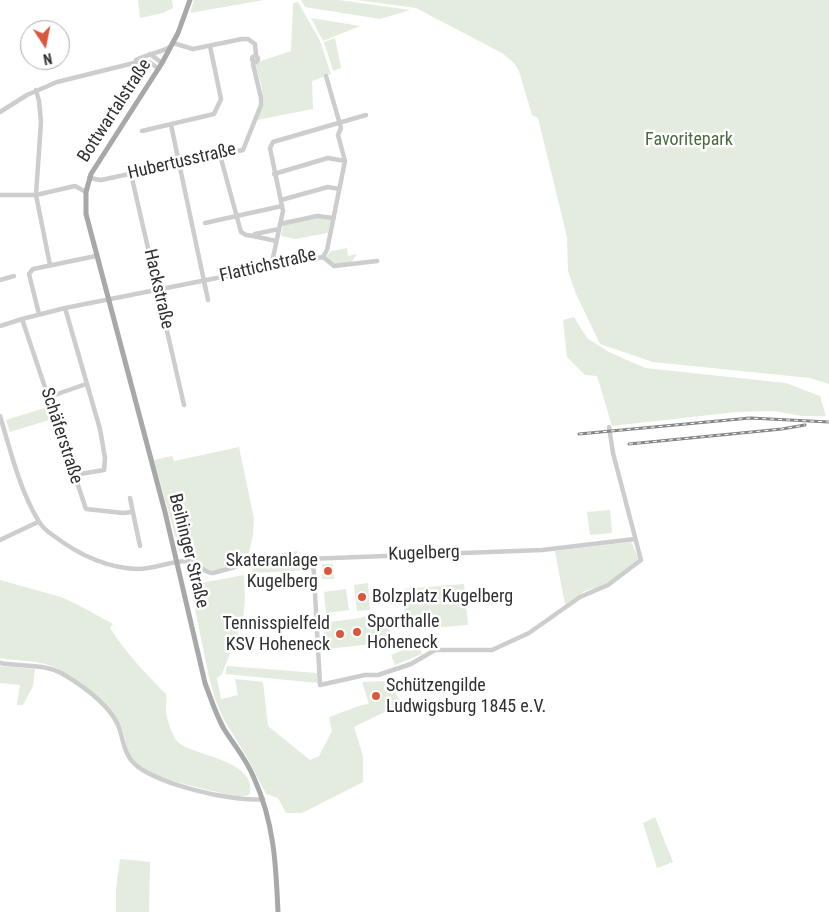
<!DOCTYPE html>
<meta charset="utf-8">
<style>
body{margin:0}
#map{position:relative;width:829px;height:912px;overflow:hidden;background:#fff;font-family:"Roboto Condensed",sans-serif}
canvas{display:block}
.north{position:absolute;left:20px;top:20px;width:50px;height:50px;box-sizing:border-box;background:#fff;border:1px solid #acacac;border-radius:50%;rotate:169deg;font-size:14px;font-weight:700;line-height:20px;text-align:center;color:#303030}
.north::after{content:'';display:block;margin:auto;width:18px;height:22px;background:#dd553d;clip-path:polygon(50% 0,100% 100%,50% 72%,0 100%)}
</style>
<div id="map">
<canvas width="829" height="912"></canvas>
<div class="north">N</div>
</div>
<script>
const context = document.querySelector('canvas').getContext('2d');
context.lineJoin = 'round';
function fill(path, color) {
  context.fillStyle = color;
  context.fill(path, 'evenodd');
}
function stroke(path, color, width, dash) {
  context.strokeStyle = color;
  context.lineWidth = width;
  context.lineCap = dash ? 'butt' : 'round';
  context.setLineDash(dash || []);
  context.stroke(path);
}
function drawText(font, color, halo, rows, align = 'center') {
  context.font = font + ' "Roboto Condensed",sans-serif';
  context.lineWidth = 5;
  context.setLineDash([]);
  context.textBaseline = 'middle';
  context.strokeStyle = halo;
  context.fillStyle = color;
  for (const [text, x, y, turn = 0] of rows) {
    context.save();
    context.translate(x, y);
    context.rotate((+turn || 0) * Math.PI / 180);
    context.textAlign = isNaN(turn) ? turn : align;
    if (halo) context.strokeText(text, 0, 0);
    context.fillText(text, 0, 0);
    context.restore();
  }
}
const green = new Path2D(`
 M138,0H172L173,8L163,13L140,18Z
 M194,0H264L190,13Z
 M301,0H339L410,10L380,19L305,7Z
 M357,0H829V384L810,378L653,362L600,344L576,294L568,271L567,237L538,118L532,115L519,71L514,63L502,53L416,8Z
 M298,2L320,41L331,74L312,81L313,109L257,120C267,94 262,90 255,63L291,51L293,3Z
 M311,18L360,26L323,41Z
 M335,38L341,68L333,71L324,42Z
 M318,217L331,219L328,233L295,239L281,236L283,225Z
 M347,248L348,256L357,254L351,263L333,264L326,257L331,251Z
 M574,317L587,338L609,352L645,368L786,383L820,396L826,416H802L774,411L736,412L612,426L597,376L585,375L567,357L563,320Z
 M48,407L52,419L10,432L6,420Z
 M239,447L254,519L253,535L247,561L214,571L206,569L196,560L180,553L154,460L172,456L174,461Z
 M610,510L612,533L590,535L587,512Z
 M631,542L639,559L613,579L602,586L585,591L565,605L555,551Z
 M297,551V555L252,560V557Z
 M311,561L313,570L252,573L253,565Z
 M186,564H192L200,573V576L190,580Z
 M322,564H333L334,579H322Z
 M244,575L245,599L243,619L222,674L217,678L221,699L238,695L235,679L263,682L268,726L310,760L319,756L332,731L329,717L362,705L369,704L362,682L390,681L401,704L354,727L363,756V782L302,813H286L278,798L266,794L248,759L223,718L215,699L209,677L190,585Z
 M0,580L61,597L80,606L113,624L110,628C126,653 145,673 166,694C167,699 166,702 166,706C165,715 172,737 179,743C197,757 257,760 250,794L246,796L237,797C211,790 160,781 139,766C125,756 128,743 122,729C113,706 72,673 49,665C34,660 16,661 0,658Z
 M368,583L370,610L357,611L354,585Z
 M464,584L468,625L406,630L403,589Z
 M346,589L349,610L326,613L324,592Z
 M375,614L376,622L388,621L392,642L326,649L323,623L359,618Z
 M418,644L422,654L395,665L391,655Z
 M0,666L35,669L33,686L23,705H17L20,685L0,683Z
 M227,666L317,673L318,683L225,674Z
 M655,817L673,862L657,868L643,823Z
 M120,859L150,862L149,912H116V889Z`);
const minor = new Path2D(`
 M173,43L193,49L242,39H248L255,44L256,56
 M150,54L162,63
 M252 59a3 3 0 1 1 6 0a3 3 0 1 1-6 0Z
 M136,60C147,54 160,53 170,47
 M36,90L39,101L41,122L36,195L50,265
 M0,112L27,95L57,82L142,61L149,62L159,69
 M171,125L208,300
 M142,131L214,114L221,99L210,46
 M220,155L241,232L246,235L253,236L255,234L279,229
 M131,174L184,405
 M274,174L328,158L345,161
 M89,178L101,180L243,150L261,105V98L253,64L254,61
 M0,195H36L75,186L86,192
 M281,200L328,187L339,189
 M205,223L282,206
 M280,224L317,216L334,218
 M253,236L276,241
 M323,257L334,266L377,261
 M271,267L283,211L270,148L273,142L366,115
 M0,280L14,276
 M65,308L100,429L105,458L104,470L74,475
 M39,314L29,274L33,269L96,256
 M22,319L86,509L123,513L132,512
 M0,326L22,319L65,308L323,257L327,250L345,161L338,135L341,128L326,76
 M49,397L86,384
 M0,416C10,449 20,491 38,520C41,526 48,532 54,536C79,555 107,568 138,569C154,569 171,561 187,561C199,561 202,573 213,573L249,563L281,560L542,550L635,539
 M130,498L140,546
 M0,540L38,522
 M313,557L320,685L365,675H378L411,664L435,650H492L529,633L580,597L608,585L641,560L613,453L609,427
 M0,663C21,667 44,663 63,674C83,686 108,703 118,725C123,737 123,750 131,760C148,783 235,803 263,799`);
const major = new Path2D(`
 M190,0L178,33L162,63L91,174L86,192V214L165,512L205,683C211,699 216,715 224,729C234,745 247,760 254,778C274,822 276,864 278,912`);
const rail = new Path2D(`
 M579,434L750,418L829,422
 M629,444L782,429L805,425`);
const markers = [
 [328,571,5,"#dd553d"],
 [362,597,5,"#dd553d"],
 [357,632,5,"#dd553d"],
 [340,634,5,"#dd553d"],
 [376,696,5,"#dd553d"]
];
const streetNames = [
 ["Bottwartalstraße",115,111,-57],
 ["Hubertusstraße",182,162,-13],
 ["Flattichstraße",268,266,-13],
 ["Hackstraße",158,289,77],
 ["Schäferstraße",61,436,72],
 ["Beihinger Straße",188,551,76],
 ["Kugelberg",424,554,-2]
];
const parkNames = [
 ["Favoritepark",689,140]
];
const poiNames = [
 ["Skateranlage",318,561,"right"],
 ["Kugelberg",318,582,"right"],
 ["Bolzplatz Kugelberg",372,597],
 ["Sporthalle",367,622],
 ["Hoheneck",367,643],
 ["Tennisspielfeld",330,624,"right"],
 ["KSV Hoheneck",330,645,"right"],
 ["Schützengilde",386,686],
 ["Ludwigsburg 1845 e.V.",386,707]
];
fill(green, '#e3ecdf');
stroke(minor, '#cdcdcd', 4.5);
stroke(major, '#a8a8a8', 5);
stroke(rail, '#858585', 3);
stroke(rail, '#fff', 1, [4]);
for (const [x, y, r, color] of markers) {
  const dot = new Path2D();
  dot.arc(x, y, r, 0, 2 * Math.PI);
  context.fillStyle = color;
  context.fill(dot);
  stroke(dot, '#fff', 2);
}
drawText('18px', '#303030', '#fff', streetNames);
drawText('18px', '#4a6a3f', '#fff', parkNames);
drawText('18px', '#303030', '#fff', poiNames, 'left');
</script>
